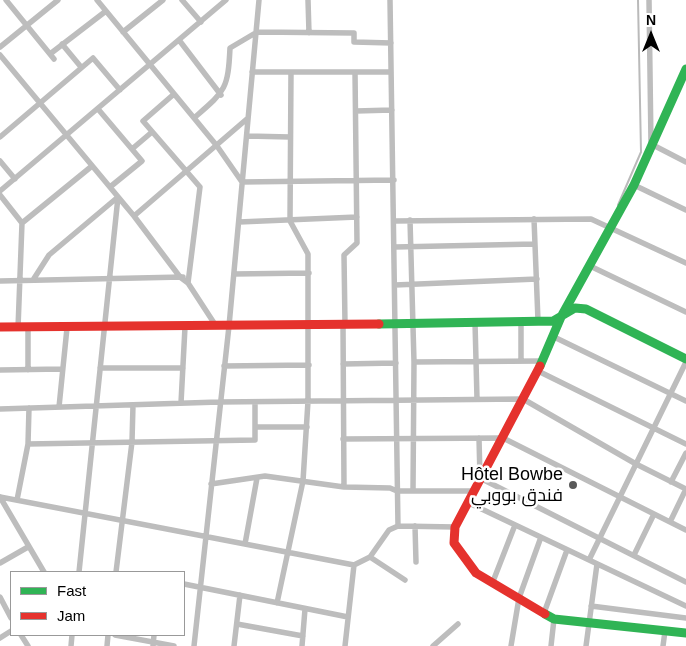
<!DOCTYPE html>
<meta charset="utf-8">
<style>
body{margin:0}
#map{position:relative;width:686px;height:646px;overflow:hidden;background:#fff;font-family:Arial,sans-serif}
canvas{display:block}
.legend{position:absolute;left:10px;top:571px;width:175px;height:65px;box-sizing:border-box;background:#fff;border:1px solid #999;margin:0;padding:6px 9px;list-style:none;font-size:15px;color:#000}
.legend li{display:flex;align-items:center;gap:10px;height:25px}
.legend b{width:25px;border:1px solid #999}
.north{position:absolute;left:626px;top:10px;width:50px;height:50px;-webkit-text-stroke:4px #fff;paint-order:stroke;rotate:0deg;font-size:14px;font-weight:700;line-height:20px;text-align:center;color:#000}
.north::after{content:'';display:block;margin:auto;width:18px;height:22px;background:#000;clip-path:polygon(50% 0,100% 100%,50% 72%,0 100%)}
</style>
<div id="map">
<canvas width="686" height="646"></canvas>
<ul class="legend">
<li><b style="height:6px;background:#30b455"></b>Fast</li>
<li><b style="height:6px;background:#e5322d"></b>Jam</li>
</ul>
<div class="north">N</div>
</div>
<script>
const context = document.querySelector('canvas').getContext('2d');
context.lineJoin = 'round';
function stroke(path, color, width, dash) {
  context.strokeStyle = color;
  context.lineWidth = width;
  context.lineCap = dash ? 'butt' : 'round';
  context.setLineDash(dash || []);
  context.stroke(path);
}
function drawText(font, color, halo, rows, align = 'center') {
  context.font = font + ' Arial,Cairo,sans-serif';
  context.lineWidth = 5;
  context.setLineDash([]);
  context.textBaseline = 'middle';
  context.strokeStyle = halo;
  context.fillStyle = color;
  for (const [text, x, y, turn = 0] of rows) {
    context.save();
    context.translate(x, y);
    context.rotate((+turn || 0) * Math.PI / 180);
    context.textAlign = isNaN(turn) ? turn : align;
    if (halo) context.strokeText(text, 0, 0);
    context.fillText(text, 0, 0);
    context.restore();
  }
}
const stream = new Path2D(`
 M618,205L641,152L638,0`);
const street = new Path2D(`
 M6,0L54,59
 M97,0L217,146L242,182L394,180
 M182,0L201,22
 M308,0L309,33
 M390,0L398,526
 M649,0L651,144L686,162
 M123,32L163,0
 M179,40L221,95
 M62,44L81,67
 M0,47L58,0
 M50,54L106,11
 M0,55L134,216L180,277L188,283L216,326
 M252,72H391
 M174,94L143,121L200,187L188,283
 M98,109L142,161L110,187
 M356,111L392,110
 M194,118C225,91 228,90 230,48L257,32L354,33V42L391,43
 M247,136L290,137
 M0,137L93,58L120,90
 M132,149L152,132
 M0,161L15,179
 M634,185L686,210
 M0,191L226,0
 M0,195L22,223L18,328
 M134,216L248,118
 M534,219L538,321
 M410,220L414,362L413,491
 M395,221L591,219L686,263
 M239,222L357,217
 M22,223L92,166
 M395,247L535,244
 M590,266L686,312
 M234,274L309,273
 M33,280L49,255L118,197
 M0,281L183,277
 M395,285L537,279
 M475,322L477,399
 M343,324L344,487
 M345,324L344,255L357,243L355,72
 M552,336L686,401
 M521,361V322
 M414,362L542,361
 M343,364L396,363
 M224,366L309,365
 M100,368H183
 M0,370L62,369
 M28,370V328
 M538,371L686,444
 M181,403L185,327
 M59,407L67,328
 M0,409L219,402L523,399L636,464L686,489
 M255,427H307
 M479,438L480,478L686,582
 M343,439L503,438L686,530
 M28,444L255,440V402
 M671,482L686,453
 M211,484L265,476L344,487L390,488L397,491H474
 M0,497L354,565L370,557L389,530L398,526L455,527
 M0,497L44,572
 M17,500L28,444L29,408
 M469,503L686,606
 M670,522L686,489
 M415,526L416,562
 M245,544L257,478
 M634,555L654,514
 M370,557L405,580
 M589,560L686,362
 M0,563L28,547
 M79,572L118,197
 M116,572L132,442L133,405
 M184,584L348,617
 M492,584L515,525
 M0,597L11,618
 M277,603L303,481L308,401V254L290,221L291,72
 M591,606L686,618
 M544,613L567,550
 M237,624L303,636
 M21,635L28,646
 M115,635L174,646
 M0,638L11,631
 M71,646L72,635
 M107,646L108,635
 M153,646L154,635
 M194,646L229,326L259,0
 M234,646L240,595
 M302,646L305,609
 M345,646L354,565
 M433,646L458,624
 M511,646L519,598L541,537
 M551,646L554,619
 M586,646L597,564
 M663,646L665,631`);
const fast = new Path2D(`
 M379,324L553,321L575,308L586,309L686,359
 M540,366L561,317L634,185L686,69
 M545,614L554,619L686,633`);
const jam = new Path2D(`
 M0,327L379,324
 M540,366L455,527L454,543L476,573L545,614`);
const markers = [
 [573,485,5,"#595959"]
];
const poiNames = [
 ["Hôtel Bowbe",563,475],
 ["فندق بووبي",563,496]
];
stroke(stream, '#bababa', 2);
stroke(street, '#bdbdbd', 5.5);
stroke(fast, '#30b455', 9);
stroke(jam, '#e5322d', 9);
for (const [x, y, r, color] of markers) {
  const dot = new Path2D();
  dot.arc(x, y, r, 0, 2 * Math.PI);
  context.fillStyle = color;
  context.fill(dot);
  stroke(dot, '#fff', 2);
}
drawText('18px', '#000', '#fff', poiNames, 'right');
</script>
